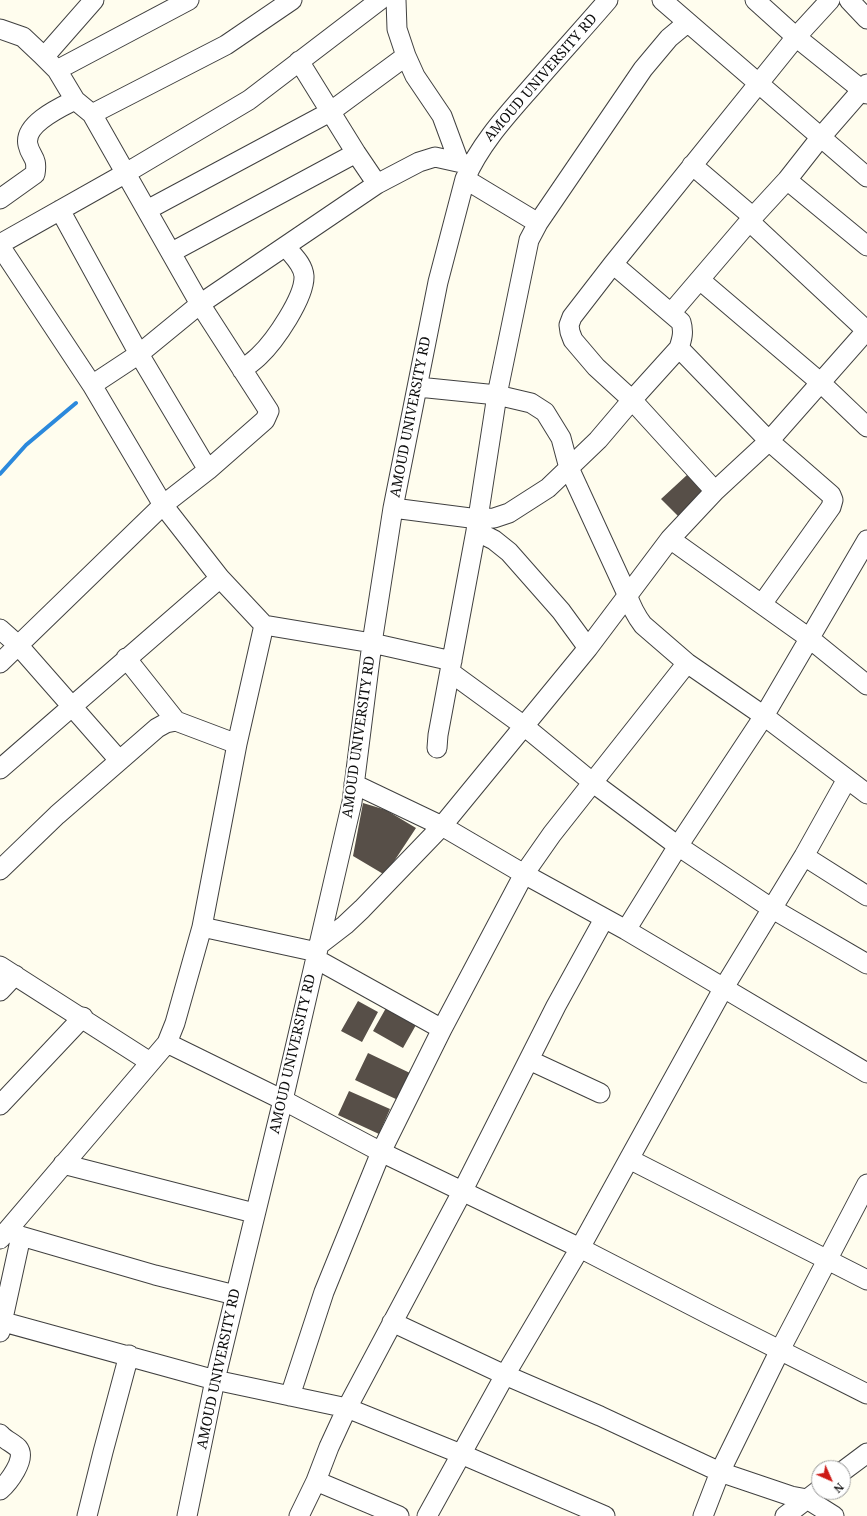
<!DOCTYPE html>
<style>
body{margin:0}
#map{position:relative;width:867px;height:1516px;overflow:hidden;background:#fffdee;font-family:"Noto Serif",serif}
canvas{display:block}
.north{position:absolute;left:811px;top:1460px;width:40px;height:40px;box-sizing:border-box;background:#fff;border:1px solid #9e9e9e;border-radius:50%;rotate:135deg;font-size:11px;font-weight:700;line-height:16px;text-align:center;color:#0d0d0d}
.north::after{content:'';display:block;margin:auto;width:14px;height:18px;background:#cd1a16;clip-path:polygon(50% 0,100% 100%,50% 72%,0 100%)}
</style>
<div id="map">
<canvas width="867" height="1516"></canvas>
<div class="north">N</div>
</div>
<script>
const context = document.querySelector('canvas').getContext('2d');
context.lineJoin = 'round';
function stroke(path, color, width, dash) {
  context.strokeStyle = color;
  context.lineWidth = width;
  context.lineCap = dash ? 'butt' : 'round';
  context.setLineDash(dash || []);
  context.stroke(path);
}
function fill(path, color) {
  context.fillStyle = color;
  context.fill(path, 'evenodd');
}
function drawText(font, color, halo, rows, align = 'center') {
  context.font = font + ' "Noto Serif",serif';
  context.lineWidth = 4;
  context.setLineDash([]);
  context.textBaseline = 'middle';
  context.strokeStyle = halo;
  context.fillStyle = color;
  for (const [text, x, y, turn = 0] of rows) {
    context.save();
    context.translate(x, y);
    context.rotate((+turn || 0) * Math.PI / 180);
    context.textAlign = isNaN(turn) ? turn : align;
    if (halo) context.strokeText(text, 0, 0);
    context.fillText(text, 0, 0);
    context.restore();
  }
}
const stream = new Path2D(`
 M0,474L26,445L76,403`);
const building = new Path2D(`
 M687,475L705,494L680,518L661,499Z
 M363,803L386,810L416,828L385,875L353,856Z
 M358,1001L378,1012L362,1042L341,1031Z
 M386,1008L416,1025L403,1048L373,1031Z
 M368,1053L410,1073L398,1100L355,1080Z
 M349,1091L390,1109L379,1134L338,1115Z`);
const minor = new Path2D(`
 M396,0L397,29L406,56L415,76L442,116L459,162
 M662,0L867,177
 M755,0L796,37L867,94
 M849,0L867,19
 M0,29L23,37L41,54L57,70L75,100L92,114L200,304L269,411L265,420L208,470L163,505L0,663
 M44,57L94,0
 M299,61L356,153L377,184
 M57,70L189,0
 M92,114L226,45L292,0
 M692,165L753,217
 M465,179L538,223
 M787,180L867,246
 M0,199L35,174C38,157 31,158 28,145C23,124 61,107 75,100
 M60,210L139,354L208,470
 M147,210L330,112L406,56
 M749,221L867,331
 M0,244L126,173L249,100L380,0
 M0,246L92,385L163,505L220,578L264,625L372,643L452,661
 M172,252L356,153
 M700,280L821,383L867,427
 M671,313L753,217L787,180L820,138L867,84
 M679,348L769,441L831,495L833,500L831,507L762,604
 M242,370C248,365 254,361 259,356C275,341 305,297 304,276C303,264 293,256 286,247
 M92,385L139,354L200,304L377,184L419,162L435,157L471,165
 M418,387L497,395L531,403L545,412L561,438L569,468L627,594C631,606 636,616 643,625L687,663L764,716L867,794
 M715,491L632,400L596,367L573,340L570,332L569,325L572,317L613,264L796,37L830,0
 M393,508L478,519L494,518L509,513L548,488L598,440L632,400L679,348C682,339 684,332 681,322L613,264
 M476,531L494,540L509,552L561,611L588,648
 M670,539L809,638L867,685
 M0,629L18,645L119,760
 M126,658L176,721L237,744
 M450,672L524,726L592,782L678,846L771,908L867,964
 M437,748L438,735L476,531L497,395L529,240L538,223L643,69L669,38L687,23
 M0,769L220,578
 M354,784L442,826L524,874L626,930L867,1073
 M804,856L867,896
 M0,870L57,815L157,728L166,723L176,721
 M202,927L317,952
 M626,930L678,846L764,716L867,540
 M319,945L345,925L362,909L442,826L588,648L670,539L715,491L769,441L867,330
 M316,959L442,1029
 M0,966L150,1062
 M0,991L15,975
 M167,1043L283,1100L381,1152L580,1248L710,1315L867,1394
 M529,1060L600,1093
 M0,1105L83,1017
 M629,1159L867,1280
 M63,1164L254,1213
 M7,1232L155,1275L235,1295
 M0,1239L167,1043L175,1023L202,927L237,744L264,625
 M0,1321L215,1380L347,1408L461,1454L605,1516
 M392,1322L505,1375L600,1416L720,1472L791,1496L807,1499L834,1516
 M0,1332L21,1236
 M290,1396L324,1292L381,1152L442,1029L524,874L552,834L687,663
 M0,1434C5,1440 13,1443 18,1448C27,1459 8,1483 0,1490
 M843,1471L867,1453
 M316,1481L399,1516
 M87,1516L103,1452L129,1355
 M187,1516L215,1380L283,1100L352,802L372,643L393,508L438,282L465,179C481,142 509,113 535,83C559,55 584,28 608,0
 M299,1516L316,1481L329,1447L347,1408L462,1192L556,1006L604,919
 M427,1516L505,1375L580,1248L629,1159L723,989L804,856L847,779
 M703,1516L720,1472L780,1350L867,1184
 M785,1516L819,1490`);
const streetNames = [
 ["AMOUD UNIVERSITY RD",541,78,-49],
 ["AMOUD UNIVERSITY RD",411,417,-79],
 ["AMOUD UNIVERSITY RD",359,737,-82],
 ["AMOUD UNIVERSITY RD",293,1054,-77],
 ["AMOUD UNIVERSITY RD",219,1369,-78]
];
stroke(stream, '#2b89dc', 4);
fill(building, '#574f48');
stroke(minor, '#404040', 21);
stroke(minor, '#fff', 19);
drawText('14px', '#0d0d0d', '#fff', streetNames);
</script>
